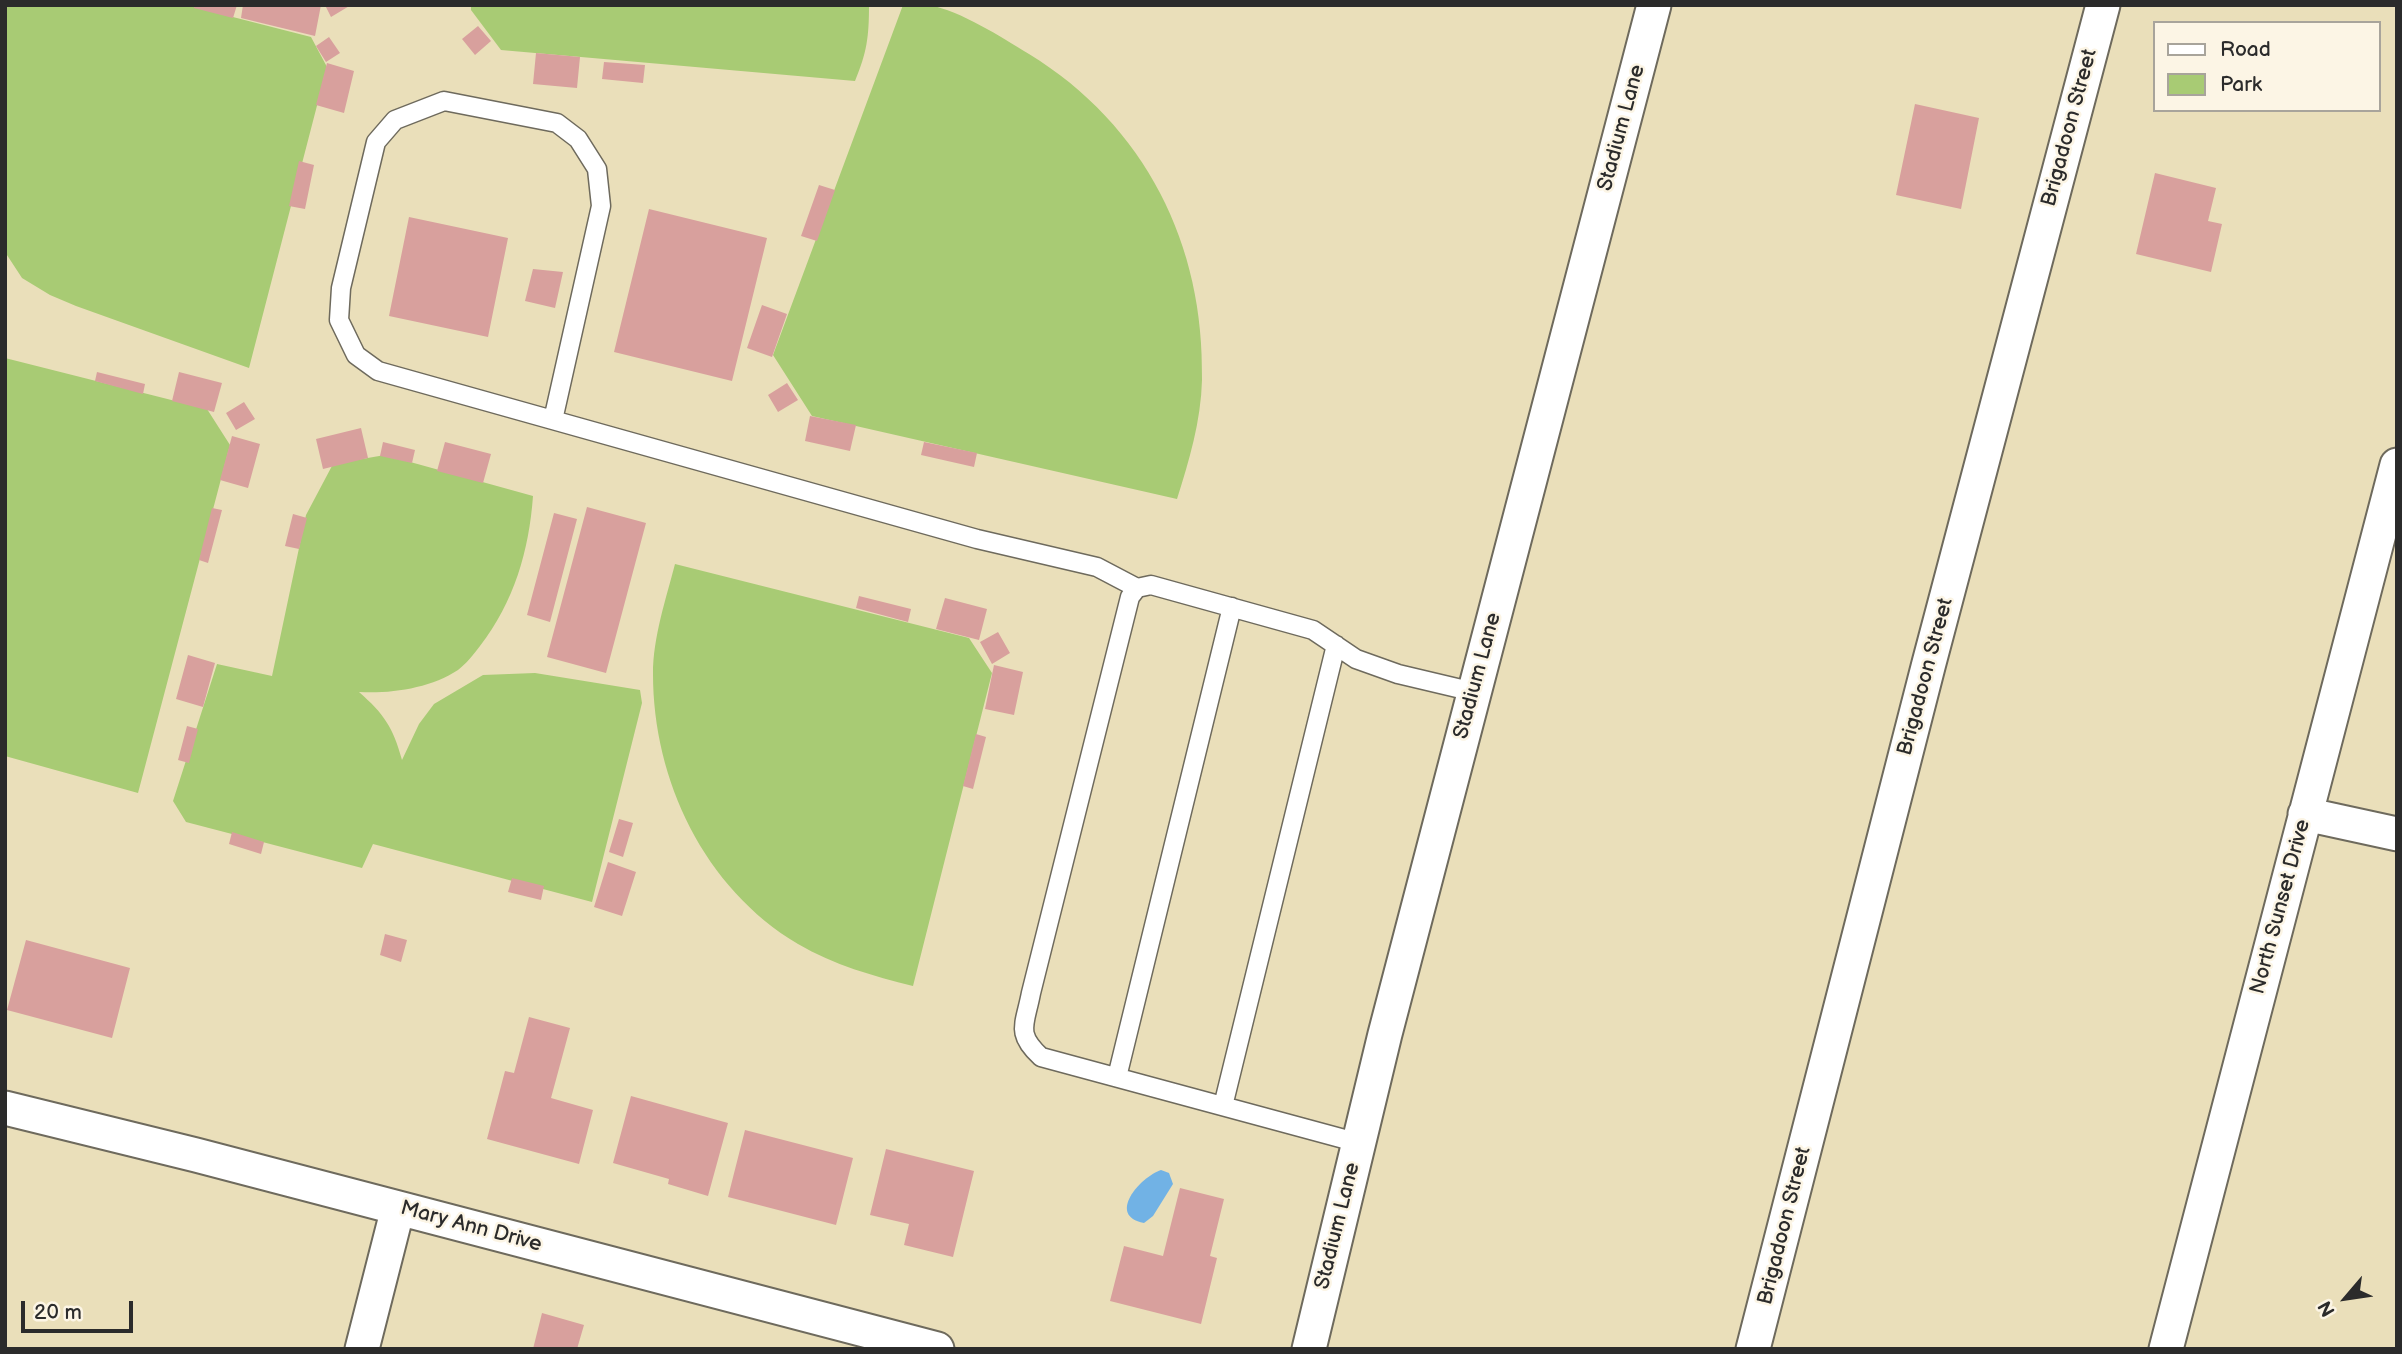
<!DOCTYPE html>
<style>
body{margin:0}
#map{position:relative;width:2402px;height:1354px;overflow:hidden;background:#eadfba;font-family:"Balsamiq Sans",sans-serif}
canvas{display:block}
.frame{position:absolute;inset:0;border:7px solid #2b2b2b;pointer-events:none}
.legend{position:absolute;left:2153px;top:21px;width:228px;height:91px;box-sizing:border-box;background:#fcf5e5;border:2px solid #a8a49b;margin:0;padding:9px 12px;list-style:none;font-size:21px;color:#2b2b2b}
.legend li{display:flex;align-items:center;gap:14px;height:35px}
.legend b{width:35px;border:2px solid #a8a49b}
.north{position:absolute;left:2311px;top:1263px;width:70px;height:70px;-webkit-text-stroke:5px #fcf5e5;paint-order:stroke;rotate:241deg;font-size:19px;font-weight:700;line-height:28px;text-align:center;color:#2b2b2b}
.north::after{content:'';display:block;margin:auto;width:24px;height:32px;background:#2b2b2b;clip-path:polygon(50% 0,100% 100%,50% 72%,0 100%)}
.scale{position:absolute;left:21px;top:1301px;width:112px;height:32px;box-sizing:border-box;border:4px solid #2b2b2b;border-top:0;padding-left:9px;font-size:21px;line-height:24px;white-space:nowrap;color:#2b2b2b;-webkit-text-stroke:5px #fcf5e5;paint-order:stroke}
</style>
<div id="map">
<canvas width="2402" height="1354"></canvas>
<div class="frame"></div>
<ul class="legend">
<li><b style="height:9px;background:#fff"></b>Road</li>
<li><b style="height:19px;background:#a8cb74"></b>Park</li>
</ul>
<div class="north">N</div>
<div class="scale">20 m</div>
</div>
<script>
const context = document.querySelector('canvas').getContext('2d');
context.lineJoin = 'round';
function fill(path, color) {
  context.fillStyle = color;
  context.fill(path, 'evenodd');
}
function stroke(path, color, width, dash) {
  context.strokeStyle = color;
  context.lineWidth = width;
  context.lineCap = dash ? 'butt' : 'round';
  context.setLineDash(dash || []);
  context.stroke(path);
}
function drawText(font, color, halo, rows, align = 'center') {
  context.font = font + ' "Balsamiq Sans",sans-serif';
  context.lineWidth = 5;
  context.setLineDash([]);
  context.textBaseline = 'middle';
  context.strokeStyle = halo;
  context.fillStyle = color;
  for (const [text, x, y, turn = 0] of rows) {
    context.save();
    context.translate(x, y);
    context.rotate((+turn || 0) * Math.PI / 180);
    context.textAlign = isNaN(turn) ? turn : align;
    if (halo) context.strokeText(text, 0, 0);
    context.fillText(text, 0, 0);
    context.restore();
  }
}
const green = new Path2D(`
 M5,5H186L311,37L327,67L249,368L76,306L50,295L22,278L5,252Z
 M471,5H869C869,37 867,52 855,81L501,50L471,10Z
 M903,5C911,5 921,4 929,5C961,11 1001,37 1029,54C1145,125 1205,245 1202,380C1201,421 1189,461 1177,499L812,416L773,355Z
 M5,358L207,409L230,445L138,793L5,756Z
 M385,455L533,496C529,551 514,602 480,646C474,654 466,664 458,670C431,688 391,694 359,692C384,714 393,727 402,760L419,724L434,704L483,675L535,673L640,690L642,703L592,902L373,844L362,868L186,822L173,801L217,664L272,676L306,515L333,464Z
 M675,564L969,638L992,673L913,986C873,976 834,965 798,944C704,888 653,780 653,674C653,637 666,599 675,564Z`);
const water = new Path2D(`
 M1161,1170L1169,1173L1173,1184L1153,1216L1144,1223C1106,1216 1140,1177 1161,1170Z`);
const building = new Path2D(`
 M194,5H237L233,18L194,8Z
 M243,5H321L315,36L241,18Z
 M325,5H351L331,17Z
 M478,26L491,41L475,55L462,39Z
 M329,37L340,53L326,62L316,46Z
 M536,53L580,57L577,88L533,84Z
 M604,62L645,65L643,83L602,79Z
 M327,63L354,71L344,113L316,105Z
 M1915,104L1979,118L1961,209L1896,195Z
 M299,161L314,165L305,209L289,206Z
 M2155,173L2216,188L2208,221L2222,224L2211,272L2136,254Z
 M819,185L835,190L817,241L801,236Z
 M649,209L767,238L732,381L614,352Z
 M409,217L508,238L488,337L389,316Z
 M533,269L563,272L555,308L525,301Z
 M762,305L787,314L772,357L747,348Z
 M97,372L145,384L143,394L95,381Z
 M179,372L222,383L214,412L172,401Z
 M787,383L798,400L778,412L768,395Z
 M244,402L255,419L236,430L226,413Z
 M810,416L856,425L850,451L805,441Z
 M361,428L368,458L323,469L316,439Z
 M232,436L260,444L248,488L220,480Z
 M383,442L415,450L412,463L380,456Z
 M445,442L491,454L483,483L437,471Z
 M924,442L977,453L974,467L921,455Z
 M587,507L646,523L606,673L547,657Z
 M212,508L222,510L208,563L199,560Z
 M554,513L577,519L550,622L527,615Z
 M293,514L307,518L299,549L285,546Z
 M859,596L911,609L908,622L856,608Z
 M945,598L987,609L979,640L936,629Z
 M998,632L1010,653L992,664L980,642Z
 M188,655L215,663L203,707L176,699Z
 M994,665L1023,672L1014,715L985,709Z
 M187,726L198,729L189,763L178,760Z
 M976,734L986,737L973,789L963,786Z
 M619,819L633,823L623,857L609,852Z
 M232,832L264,842L261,854L229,844Z
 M608,862L636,872L622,916L594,907Z
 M512,878L544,886L541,900L508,892Z
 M385,934L407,940L401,962L380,955Z
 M26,940L130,968L112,1038L7,1010Z
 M529,1017L570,1028L551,1098L593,1110L579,1164L487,1139L505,1071L514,1073Z
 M631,1096L728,1123L708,1196L668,1184L669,1179L613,1163Z
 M745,1130L853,1158L836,1225L728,1197Z
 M886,1149L974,1171L953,1257L904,1245L909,1224L870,1215Z
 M1180,1188L1224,1199L1210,1256L1217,1258L1201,1324L1110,1301L1124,1246L1163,1256Z
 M542,1313L584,1325L577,1349H533Z`);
const lane = new Path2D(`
 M553,420L601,206L597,169L578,139L557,123L444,101L395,120L376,142L341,288L339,320L356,355L378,371L977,539L1097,567L1137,588
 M1117,1077L1232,607
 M1223,1106L1336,645
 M1359,1143L1041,1057C1015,1033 1025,1025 1031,993L1130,597L1137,588L1151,585L1313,630L1356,659L1398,674L1474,692`);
const street = new Path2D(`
 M2305,814L2397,834
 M5,1108L196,1155L937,1349
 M362,1349L398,1208
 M1309,1349L1385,1034L1654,5
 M1753,1349L1929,663L2103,5
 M2166,1349L2397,465`);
const streetNames = [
 ["Stadium Lane",1622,128,-75],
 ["Brigadoon Street",2070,128,-75],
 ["Stadium Lane",1478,676,-75],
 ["Brigadoon Street",1926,677,-75],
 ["North Sunset Drive",2281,907,-75],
 ["Stadium Lane",1338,1226,-76],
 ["Brigadoon Street",1785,1226,-76],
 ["Mary Ann Drive",471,1227,15]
];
fill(green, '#a8cb74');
fill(water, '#71b2e5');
fill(building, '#d8a09d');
stroke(lane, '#6e6a5d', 21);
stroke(street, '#6e6a5d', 37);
stroke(lane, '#fff', 18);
stroke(street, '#fff', 33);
drawText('21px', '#2b2b2b', '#fcf5e5', streetNames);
</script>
